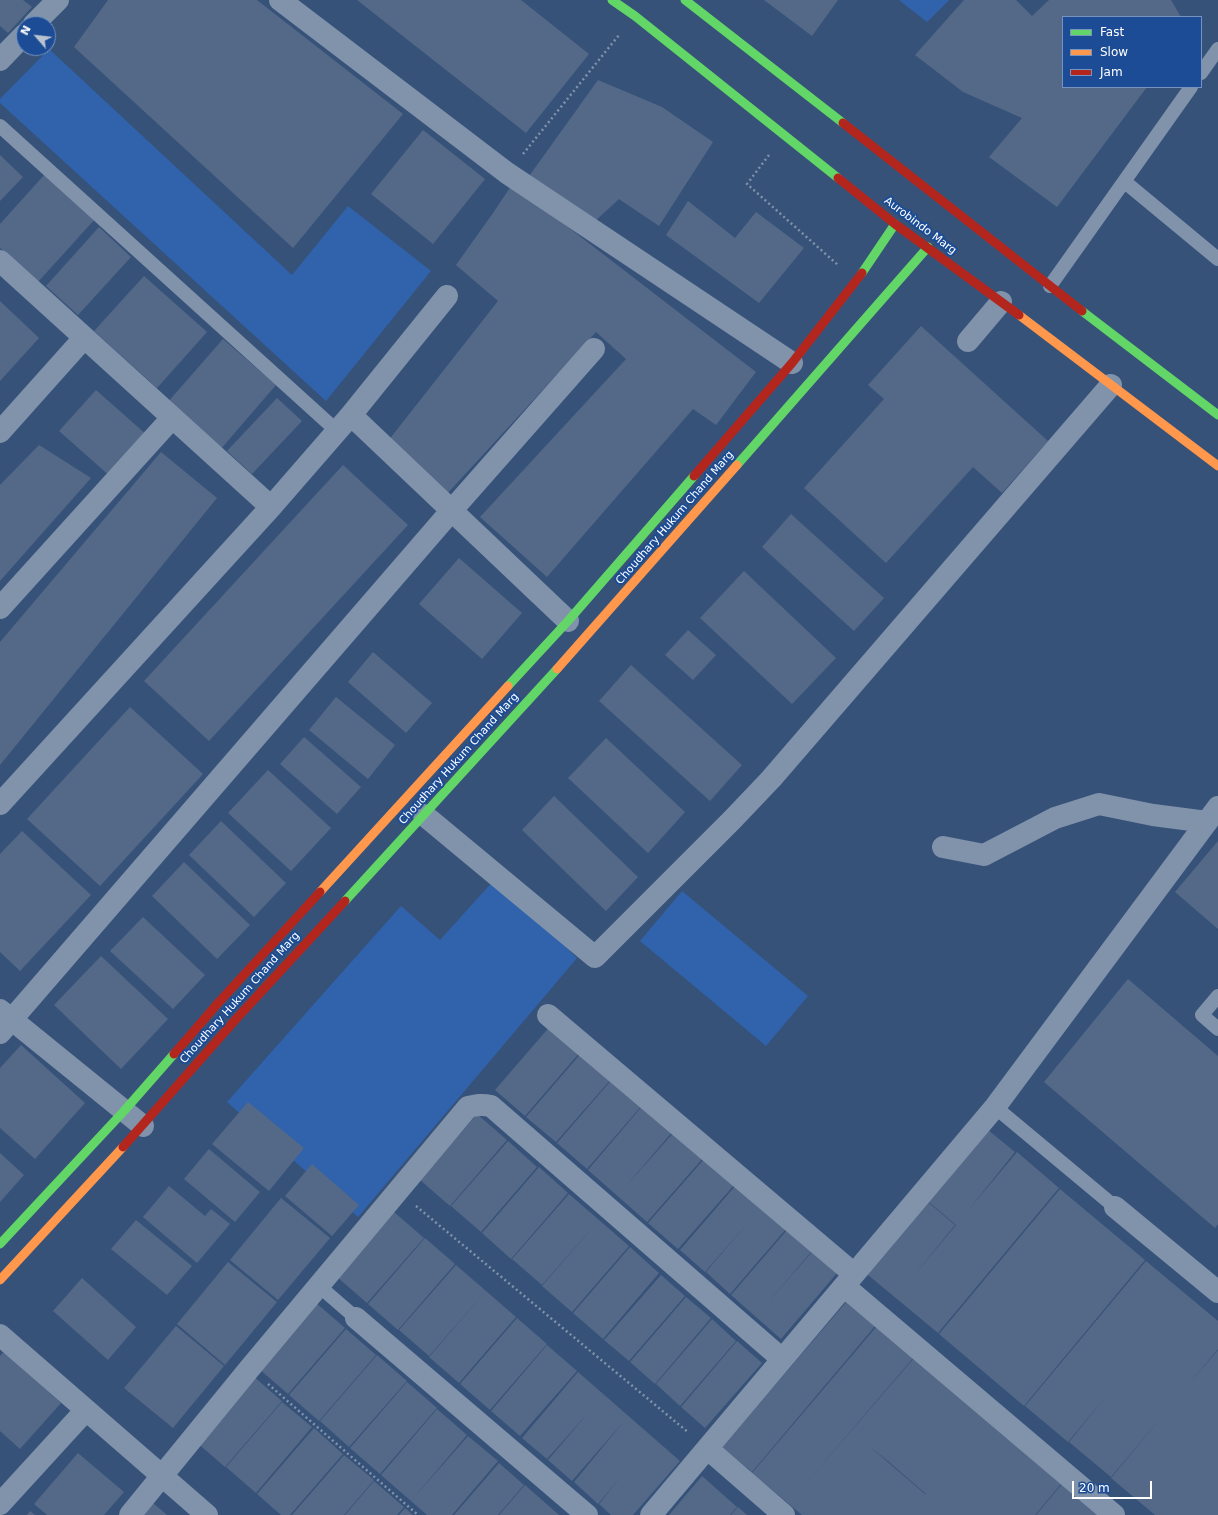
<!DOCTYPE html>
<style>
body{margin:0}
#map{position:relative;width:1218px;height:1515px;overflow:hidden;background:#375279;font-family:"DejaVu Sans",sans-serif}
canvas{display:block}
.legend{position:absolute;left:1062px;top:16px;width:140px;height:72px;box-sizing:border-box;background:#1b4c95;border:1px solid #7694bf;margin:0;padding:5px 7px;list-style:none;font-size:12px;color:#fff}
.legend li{display:flex;align-items:center;gap:8px;height:20px}
.legend b{width:20px;border:1px solid #7694bf}
.north{position:absolute;left:16px;top:16px;width:40px;height:40px;box-sizing:border-box;background:#1b4c95;border:1px solid #7694bf;border-radius:50%;rotate:298deg;font-size:11px;font-weight:700;line-height:16px;text-align:center;color:#fff}
.north::after{content:'';display:block;margin:auto;width:14px;height:18px;background:#b9c2d0;clip-path:polygon(50% 0,100% 100%,50% 72%,0 100%)}
.scale{position:absolute;left:1072px;top:1481px;width:80px;height:18px;box-sizing:border-box;border:2px solid #fff;border-top:0;padding-left:5px;font-size:12px;line-height:14px;white-space:nowrap;color:#fff;-webkit-text-stroke:3px #1b4c95;paint-order:stroke}
</style>
<div id="map">
<canvas width="1218" height="1515"></canvas>
<ul class="legend">
<li><b style="height:5px;background:#63d668"></b>Fast</li>
<li><b style="height:5px;background:#ff974d"></b>Slow</li>
<li><b style="height:5px;background:#b3261e"></b>Jam</li>
</ul>
<div class="north">N</div>
<div class="scale">20 m</div>
</div>
<script>
const context = document.querySelector('canvas').getContext('2d');
context.lineJoin = 'round';
function fill(path, color) {
  context.fillStyle = color;
  context.fill(path, 'evenodd');
}
function stroke(path, color, width, dash) {
  context.strokeStyle = color;
  context.lineWidth = width;
  context.lineCap = dash ? 'butt' : 'round';
  context.setLineDash(dash || []);
  context.stroke(path);
}
function drawText(font, color, halo, rows, align = 'center') {
  context.font = font + ' "DejaVu Sans",sans-serif';
  context.lineWidth = 4;
  context.setLineDash([]);
  context.textBaseline = 'middle';
  context.strokeStyle = halo;
  context.fillStyle = color;
  for (const [text, x, y, turn = 0] of rows) {
    context.save();
    context.translate(x, y);
    context.rotate((+turn || 0) * Math.PI / 180);
    context.textAlign = isNaN(turn) ? turn : align;
    if (halo) context.strokeText(text, 0, 0);
    context.fillText(text, 0, 0);
    context.restore();
  }
}
const green = new Path2D(`
 M899,0H949L927,22Z
 M49,49L292,275L348,206L431,271L326,401L0,103V99Z
 M496,878L577,958L358,1217L227,1102L401,906L440,940Z
 M682,891L808,996L766,1046L640,941Z`);
const building = new Path2D(`
 M0,0H23L32,7L8,33L0,26Z
 M108,0H257L403,114L293,248L74,47Z
 M357,0H521L589,54L526,133Z
 M764,0H838L812,36Z
 M964,0H1016L1032,16L1049,0H1171L1181,17H1063V87H1147L1057,207L989,157L1022,118L963,92L915,55Z
 M598,80L662,107L713,142L659,226L619,199L593,223L527,179Z
 M423,130L485,179L433,244L371,194Z
 M0,155L23,177L0,201Z
 M45,174L95,219L38,282L0,248V224Z
 M511,186L542,207L756,372L716,425L693,409L547,577L480,517L626,359L596,332L445,496L388,441L498,301L456,265L493,213Z
 M688,201L735,238L756,212L804,248L759,303L666,235Z
 M99,227L131,257L78,315L46,286Z
 M144,276L207,332L157,388L94,331Z
 M0,301L39,338L0,381Z
 M921,326L1048,441L1002,493L973,467L886,563L804,488L884,399L868,385Z
 M223,339L276,385L220,450L167,403Z
 M96,390L148,436L111,477L59,431Z
 M277,398L302,421L252,474L227,451Z
 M39,445L91,478L0,581V485Z
 M161,452L217,498L0,765V642Z
 M343,465L408,525L209,741L144,681Z
 M791,514L884,598L854,631L762,547Z
 M459,558L522,613L482,659L419,604Z
 M744,571L836,658L792,704L700,618Z
 M688,630L716,655L693,680L665,655Z
 M373,652L432,703L406,733L348,682Z
 M631,665L742,765L710,801L599,701Z
 M336,697L395,745L368,779L309,730Z
 M130,707L203,774L100,886L27,819Z
 M304,737L361,787L337,814L280,764Z
 M606,738L685,812L648,853L568,778Z
 M268,770L331,828L291,871L228,813Z
 M554,796L638,877L606,911L522,830Z
 M221,821L286,883L254,917L189,855Z
 M22,831L91,895L20,971L0,952V854Z
 M1218,841V929L1175,892Z
 M184,862L250,925L217,959L152,896Z
 M143,917L205,975L173,1009L110,951Z
 M101,956L168,1019L121,1069L54,1005Z
 M1128,979L1218,1056V1224L1215,1228L1044,1082Z
 M552,1024L582,1050L525,1116L495,1090Z
 M21,1045L85,1103L35,1159L0,1128V1068Z
 M583,1051L613,1077L556,1142L526,1117Z
 M614,1077L644,1103L587,1169L557,1143Z
 M248,1102L304,1148L269,1191L212,1144Z
 M644,1104L674,1130L625,1187L675,1131L704,1157L647,1222L588,1170Z
 M477,1114L507,1140L450,1206L420,1180Z
 M982,1125L1015,1152L966,1213L1017,1152L1059,1188L938,1333L862,1270L922,1197L955,1225L912,1278L956,1225L923,1197Z
 M508,1141L537,1167L481,1232L451,1206Z
 M209,1149L260,1192L235,1222L184,1179Z
 M0,1153L24,1175L0,1202Z
 M705,1158L735,1184L678,1249L648,1223Z
 M312,1164L359,1205L332,1236L285,1196Z
 M539,1167L568,1193L511,1259L482,1233Z
 M736,1185L786,1229L730,1294L706,1272L751,1219L705,1272L680,1250Z
 M169,1186L205,1216L211,1209L230,1224L197,1263L143,1217Z
 M1060,1189L1145,1260L1024,1406L939,1334Z
 M569,1194L599,1220L542,1285L512,1259Z
 M281,1198L330,1238L278,1300L230,1260Z
 M394,1212L424,1238L367,1303L337,1277Z
 M136,1220L192,1266L167,1295L111,1249Z
 M599,1220L629,1246L572,1312L542,1286Z
 M787,1230L812,1251L764,1307L812,1252L837,1273L781,1339L731,1295Z
 M425,1238L455,1264L398,1330L368,1304Z
 M630,1247L659,1273L603,1339L573,1313Z
 M1146,1261L1218,1321V1349L1188,1385L1218,1350V1515H1155L1111,1478L1164,1414L1111,1477L1069,1442L1108,1394L1068,1442L1025,1406Z
 M228,1262L277,1302L225,1365L177,1324Z
 M456,1265L486,1291L429,1356L399,1330Z
 M661,1275L685,1296L629,1361L604,1340Z
 M82,1278L136,1327L108,1360L53,1311Z
 M486,1291L516,1317L459,1383L429,1357Z
 M686,1297L711,1318L655,1384L630,1362Z
 M847,1301L876,1325L752,1472L722,1447Z
 M315,1302L345,1328L288,1394L258,1368Z
 M517,1318L547,1344L490,1410L460,1384Z
 M712,1319L736,1341L680,1406L656,1384Z
 M176,1326L224,1366L173,1428L124,1388Z
 M877,1326L914,1357L801,1489L914,1358L1061,1484L1035,1515H802L752,1473ZM869,1446L889,1462L926,1494H925Z
 M346,1329L376,1355L319,1421L289,1395Z
 M737,1341L762,1363L705,1428L681,1407Z
 M547,1345L577,1371L520,1436L491,1411Z
 M4,1352L61,1403L20,1449L0,1431V1356Z
 M377,1355L407,1381L349,1447L320,1421Z
 M578,1372L680,1461L633,1515H611L599,1504L620,1478L598,1504L574,1482L625,1420L572,1481L548,1460L589,1412L547,1459L522,1438Z
 M252,1375L282,1401L225,1467L195,1441Z
 M407,1382L437,1408L380,1474L350,1448Z
 M282,1402L312,1427L256,1493L226,1467Z
 M437,1409L467,1435L411,1501L381,1475Z
 M314,1428L343,1454L290,1515H281L257,1494Z
 M468,1436L498,1461L452,1515H427L411,1501Z
 M78,1453L124,1492L104,1515H47L34,1504Z
 M344,1455L374,1480L344,1515H292Z
 M499,1463L524,1485L498,1515H454Z
 M702,1476L737,1507L730,1515H669Z
 M374,1481L404,1507L397,1515H345Z
 M1062,1484L1098,1515H1036Z
 M525,1485L550,1507L559,1515H499Z
 M147,1498L167,1515H133Z
 M738,1507L747,1515H731Z
 M405,1508L413,1515H399Z
 M30,1511L35,1515H27Z`);
const path = new Path2D(`
 M523,154L619,35
 M769,155L747,184L838,265
 M416,1206L689,1433
 M268,1384L418,1515`);
const lane = new Path2D(`
 M1201,73L1218,49
 M0,126L337,431
 M1125,182L1218,259
 M1050,286L1191,87
 M1218,996L1202,1015L1218,1029
 M995,1107L1115,1207
 M319,1286L356,1318`);
const street = new Path2D(`
 M280,0L507,173L792,363
 M34,24L58,0
 M0,60L24,35
 M0,261L271,507
 M968,341L1001,302
 M351,415L568,621
 M0,432L84,338
 M0,608L172,418
 M0,804L271,507L351,415L447,296
 M424,815L595,957L732,820L771,779L1111,385
 M943,847L984,855L1055,818L1099,804L1153,815L1207,822
 M0,1010L143,1126
 M548,1015L854,1274
 M0,1033L452,510L594,349
 M1115,1207L1218,1292
 M844,1286L1114,1515
 M356,1318L587,1515
 M0,1335L207,1515
 M708,1449L784,1515
 M0,1504L86,1410
 M130,1515L250,1368L468,1107C477,1105 482,1104 491,1106L782,1359
 M651,1515L995,1107L1218,807`);
const fast = new Path2D(`
 M612,0L635,16L838,178
 M685,0L843,123
 M862,273L895,224
 M1082,311L1218,415
 M737,465L928,247
 M508,686L568,621L694,476
 M345,901L557,669
 M0,1244L124,1111L174,1054`);
const slow = new Path2D(`
 M1019,315L1218,466
 M557,669L737,465
 M320,892L508,686
 M0,1280L123,1147`);
const jam = new Path2D(`
 M843,123L1082,311
 M838,178L895,224L1019,315
 M694,476L792,363L862,273
 M174,1054L219,1002L320,892
 M123,1147L237,1018L345,901`);
const streetNames = [
 ["Aurobindo Marg",920,226,37],
 ["Choudhary Hukum Chand Marg",675,518,-49],
 ["Choudhary Hukum Chand Marg",459,759,-48],
 ["Choudhary Hukum Chand Marg",240,998,-48]
];
fill(green, '#3063ab');
fill(building, '#546988');
stroke(path, '#8093ab', 2.5, [2, 3]);
stroke(lane, '#8093ab', 14);
stroke(street, '#8093ab', 22);
stroke(fast, '#63d668', 9);
stroke(slow, '#ff974d', 9);
stroke(jam, '#b3261e', 9);
drawText('11px', '#fff', '#1b4c95', streetNames);
</script>
